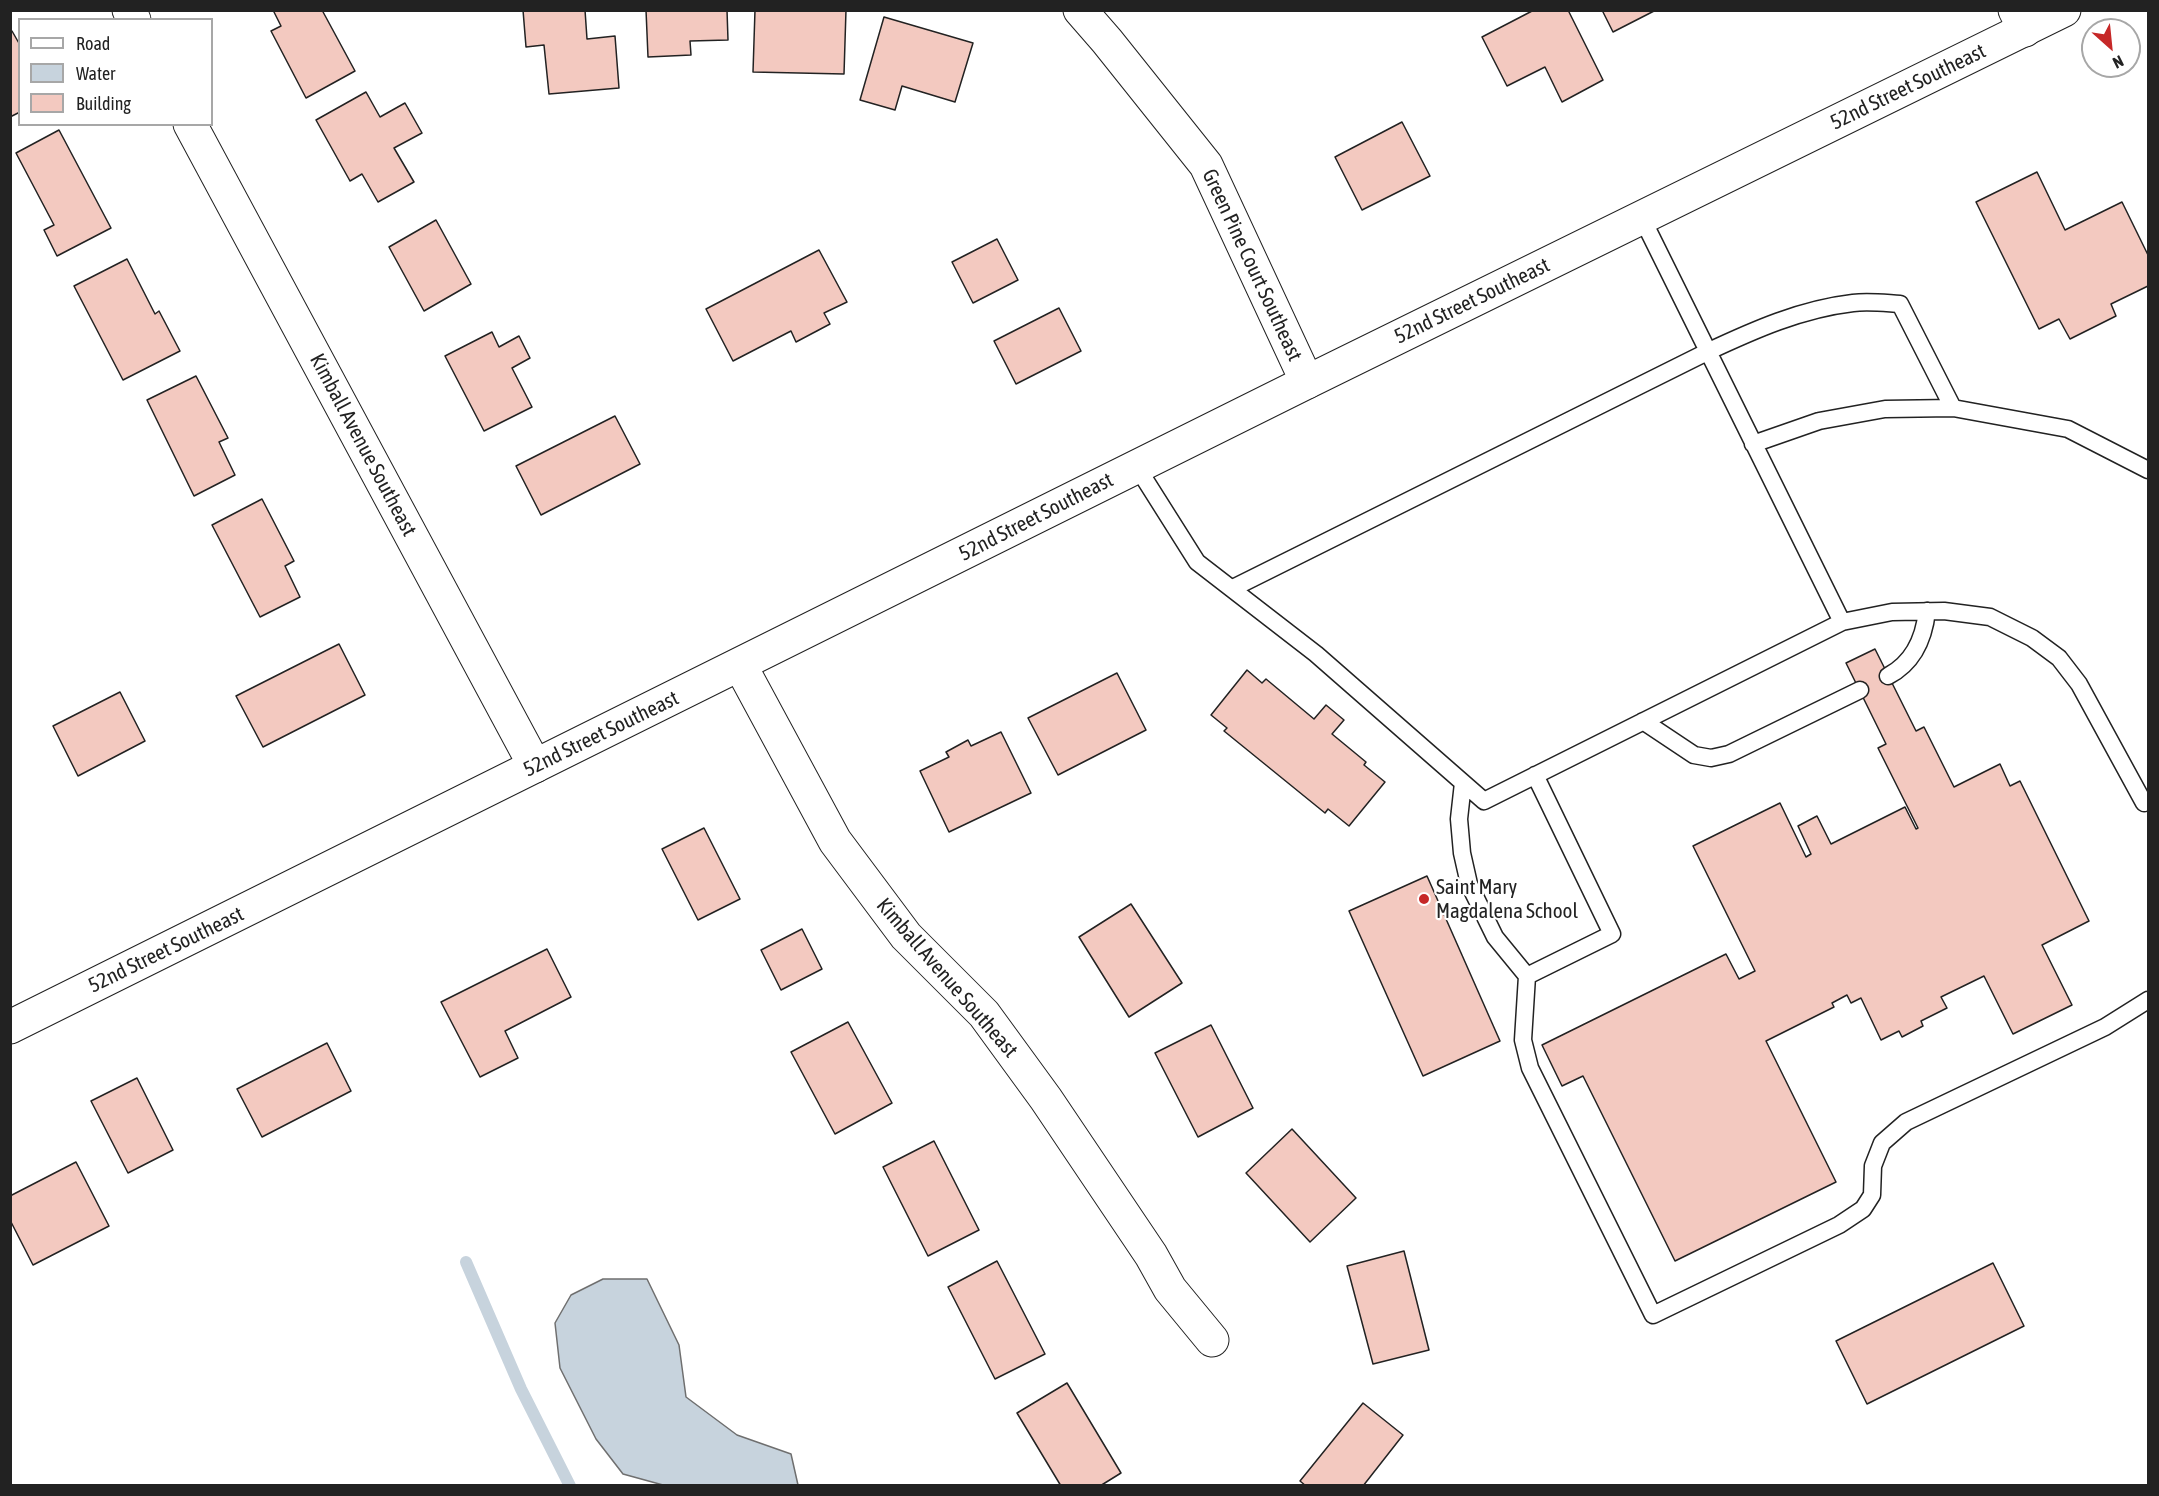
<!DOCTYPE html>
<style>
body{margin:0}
#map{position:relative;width:2159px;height:1496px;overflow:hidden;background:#fff;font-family:"Asap Condensed",sans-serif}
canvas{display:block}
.frame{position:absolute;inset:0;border:12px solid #222;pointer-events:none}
.legend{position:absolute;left:18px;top:18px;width:195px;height:108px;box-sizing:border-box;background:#fff;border:2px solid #a7a7a7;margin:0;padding:8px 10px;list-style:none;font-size:18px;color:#222}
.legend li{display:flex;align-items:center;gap:12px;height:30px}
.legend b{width:30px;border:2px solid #a7a7a7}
.north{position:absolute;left:2081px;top:18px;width:60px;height:60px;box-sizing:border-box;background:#fff;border:2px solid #a7a7a7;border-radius:50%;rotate:153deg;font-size:16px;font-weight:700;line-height:24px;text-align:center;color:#222}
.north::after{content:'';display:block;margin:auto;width:21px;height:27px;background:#c62828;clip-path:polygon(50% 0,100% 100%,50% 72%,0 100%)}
</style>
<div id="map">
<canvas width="2159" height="1496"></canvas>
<div class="frame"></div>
<ul class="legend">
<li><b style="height:8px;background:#fff"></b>Road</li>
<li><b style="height:16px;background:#c7d3dd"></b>Water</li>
<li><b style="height:16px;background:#f3c9c0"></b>Building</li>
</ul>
<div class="north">N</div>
</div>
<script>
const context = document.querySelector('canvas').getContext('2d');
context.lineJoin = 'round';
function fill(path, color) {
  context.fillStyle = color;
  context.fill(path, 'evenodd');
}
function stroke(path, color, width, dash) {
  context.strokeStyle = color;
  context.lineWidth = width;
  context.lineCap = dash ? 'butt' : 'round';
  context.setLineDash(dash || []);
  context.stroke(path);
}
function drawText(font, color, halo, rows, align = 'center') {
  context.font = font + ' "Asap Condensed",sans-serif';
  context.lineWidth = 4.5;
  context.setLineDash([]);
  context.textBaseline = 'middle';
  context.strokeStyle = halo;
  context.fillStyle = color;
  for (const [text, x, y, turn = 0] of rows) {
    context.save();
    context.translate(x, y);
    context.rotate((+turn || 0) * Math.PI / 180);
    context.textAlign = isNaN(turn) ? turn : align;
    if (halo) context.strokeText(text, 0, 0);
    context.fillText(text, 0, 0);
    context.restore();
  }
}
const water = new Path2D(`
 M603,1279H647L679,1345L686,1397L737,1435L791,1454L798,1485H663L623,1474L596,1439L560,1368L555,1323L571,1295Z`);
const stream = new Path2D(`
 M466,1262L521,1389L570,1486`);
const building = new Path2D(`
 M273,10H322L355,71L306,98L271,31L281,26Z
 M523,10H585L587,39L615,36L619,88L549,94L544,45L526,47Z
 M646,10H727L728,40L690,41L691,55L648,57Z
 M755,10H846L844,74L753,72Z
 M1534,10H1568L1603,80L1562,102L1545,67L1507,86L1482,37Z
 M1602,10H1656L1613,32Z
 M884,17L973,43L955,102L902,86L895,110L860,100Z
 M12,31L20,45V112L10,117V32Z
 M366,92L380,117L405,103L422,133L394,148L414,182L378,202L362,174L350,181L316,120Z
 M1402,122L1430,176L1362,210L1335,157Z
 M59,130L111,228L57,256L44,230L54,225L16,153Z
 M2037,172L2065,230L2122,202L2148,255V286L2111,304L2116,316L2070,339L2059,319L2039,329L1976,202Z
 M436,220L471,284L424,311L389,247Z
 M997,239L1018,280L973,303L952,262Z
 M819,250L847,302L824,313L830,324L796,342L791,331L733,361L706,309Z
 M127,259L155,314L159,311L180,351L123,380L74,286Z
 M1059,308L1081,351L1016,384L994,341Z
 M492,332L499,347L519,336L530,358L512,368L532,407L484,431L445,356Z
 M196,376L228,438L219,442L235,475L194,496L147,400Z
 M615,416L640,464L541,515L516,466Z
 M262,499L294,561L285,566L300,597L260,617L212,525Z
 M339,644L365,695L263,747L236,696Z
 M1875,649L1916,731L1924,727L1954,787L2000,764L2010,786L2020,781L2089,921L2042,945L2072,1005L2013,1034L1984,976L1941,997L1947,1008L1921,1021L1923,1026L1902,1037L1899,1031L1881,1040L1861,998L1851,1003L1847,995L1832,1003L1834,1007L1766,1041L1836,1182L1675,1261L1583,1076L1562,1086L1542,1045L1726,954L1739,979L1755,971L1693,846L1780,803L1806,857L1811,854L1798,826L1817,816L1831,844L1905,807L1916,829L1918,828L1878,748L1886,744L1846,663Z
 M1247,670L1262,683L1266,679L1314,719L1326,705L1344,720L1332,734L1366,762L1364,765L1385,782L1349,826L1328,809L1325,813L1224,731L1227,728L1211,715Z
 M1117,673L1146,730L1058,775L1028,718Z
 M120,692L145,741L78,776L53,726Z
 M1001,732L1031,793L949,832L920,771L949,757L946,752L968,740L971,746Z
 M704,828L740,899L698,920L662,849Z
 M1427,876L1500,1041L1423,1076L1349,911Z
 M1131,904L1182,983L1129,1017L1079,937Z
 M802,929L822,969L781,990L761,950Z
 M547,949L571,997L505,1031L518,1058L480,1077L441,1002Z
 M848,1022L892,1103L835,1134L791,1052Z
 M1211,1025L1253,1108L1198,1137L1155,1053Z
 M327,1043L351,1091L262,1137L237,1089Z
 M137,1078L173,1150L128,1173L91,1101Z
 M1292,1129L1356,1198L1310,1242L1246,1173Z
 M934,1141L979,1230L928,1256L883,1167Z
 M76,1162L109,1226L33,1265L10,1220V1196Z
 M1404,1251L1429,1350L1373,1364L1347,1266Z
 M997,1261L1045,1354L995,1379L948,1287Z
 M1993,1263L2024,1326L1867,1404L1836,1341Z
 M1067,1383L1121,1473L1100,1486H1061L1017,1413Z
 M1363,1403L1403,1435L1363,1486H1306L1300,1481Z`);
const lane = new Path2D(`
 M1642,218L1842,622L1892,612L1944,611L1990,617L2032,638L2059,658L2079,684L2144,803L2148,801
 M1753,444L1819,421L1885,409L1953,408
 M1137,467L1197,562L1316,654L1484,801L1842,622
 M1233,588L1707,352C1754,330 1801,309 1853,303C1868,301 1884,303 1900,304L1953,408L2068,429L2148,470
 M1888,676C1913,663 1924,638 1927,611
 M1643,721L1694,755L1711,758L1729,754L1860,690
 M1463,783L1459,819L1462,853L1469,884L1495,937L1527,976L1523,1040L1530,1068L1653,1315L1839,1225L1863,1209L1872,1195L1873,1166L1882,1143L1906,1122L2105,1027L2148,1000
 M1527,976L1612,934L1535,775`);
const street = new Path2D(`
 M129,10L134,20
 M1080,10L1107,41L1206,165L1307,382
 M2015,10L2025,30
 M190,124L535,766
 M740,665L835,841L906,936L984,1014L1046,1099L1151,1255L1170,1289L1212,1340`);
const secondary = new Path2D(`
 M10,1027L1307,382L2064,10`);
const markers = [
 [1424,899,6,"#c62828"]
];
const streetNames = [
 ["52nd Street Southeast",1908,87,-26],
 ["Green Pine Court Southeast",1252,265,65],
 ["52nd Street Southeast",1472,301,-26],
 ["Kimball Avenue Southeast",363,445,62],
 ["52nd Street Southeast",1036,517,-27],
 ["52nd Street Southeast",601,734,-26],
 ["52nd Street Southeast",166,950,-26],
 ["Kimball Avenue Southeast",947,978,49]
];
const poiNames = [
 ["Saint Mary",1436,887],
 ["Magdalena School",1436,911]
];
fill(water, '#c7d3dd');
stroke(water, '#6f6f6f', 1.5);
stroke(stream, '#c7d3dd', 12);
fill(building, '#f3c9c0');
stroke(building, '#222', 1.5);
stroke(lane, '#222', 19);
stroke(street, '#222', 35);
stroke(secondary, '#222', 35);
stroke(lane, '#fff', 16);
stroke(street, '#fff', 33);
stroke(secondary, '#fff', 33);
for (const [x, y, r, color] of markers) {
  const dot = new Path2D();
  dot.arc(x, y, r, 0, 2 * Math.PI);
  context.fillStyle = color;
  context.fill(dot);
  stroke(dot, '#fff', 2);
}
drawText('21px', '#222', '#fff', streetNames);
drawText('21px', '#222', '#fff', poiNames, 'left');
</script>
